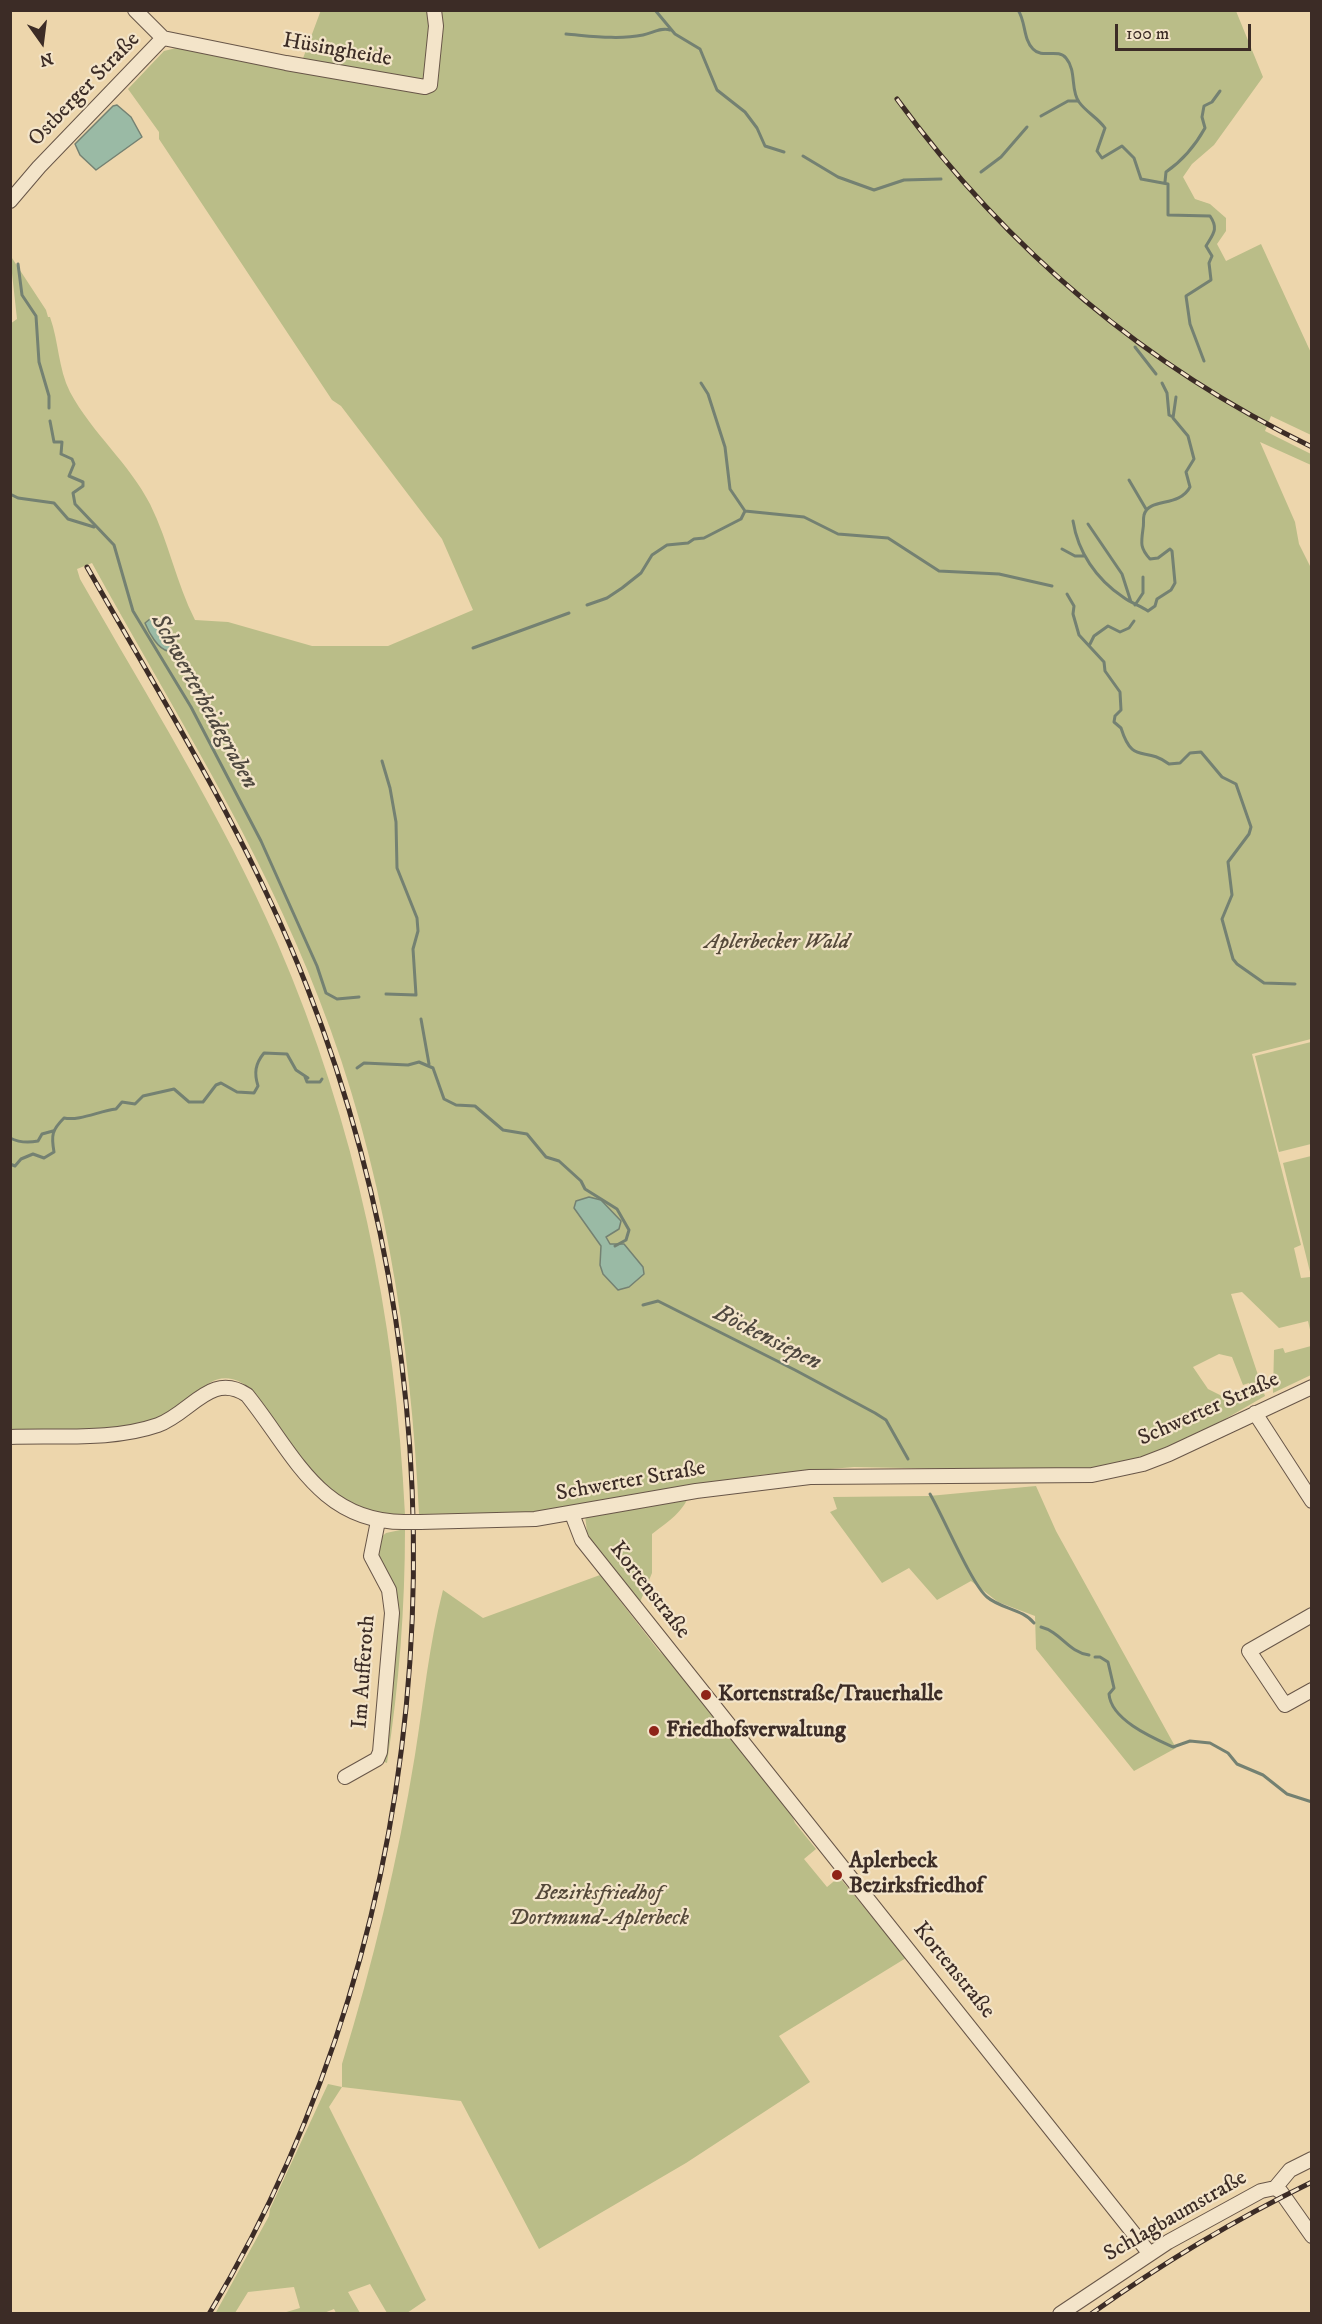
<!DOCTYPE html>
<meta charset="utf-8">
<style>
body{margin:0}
#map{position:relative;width:1322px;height:2324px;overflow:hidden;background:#edd6ac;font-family:"IM FELL DW Pica",serif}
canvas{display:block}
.frame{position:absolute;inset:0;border:12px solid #3c2c26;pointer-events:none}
.north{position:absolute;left:12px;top:12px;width:60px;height:60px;-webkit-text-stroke:4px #f3e4c9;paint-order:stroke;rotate:166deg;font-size:16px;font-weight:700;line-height:24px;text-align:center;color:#3c2c26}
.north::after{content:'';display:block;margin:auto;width:21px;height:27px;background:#3c2c26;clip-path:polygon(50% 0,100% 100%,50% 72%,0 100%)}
.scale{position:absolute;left:1115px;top:24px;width:136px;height:27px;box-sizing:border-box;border:3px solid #3c2c26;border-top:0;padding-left:8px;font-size:18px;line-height:21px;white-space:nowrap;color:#3c2c26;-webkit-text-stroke:4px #f3e4c9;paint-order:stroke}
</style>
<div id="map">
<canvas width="1322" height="2324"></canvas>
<div class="frame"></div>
<div class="north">N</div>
<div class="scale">100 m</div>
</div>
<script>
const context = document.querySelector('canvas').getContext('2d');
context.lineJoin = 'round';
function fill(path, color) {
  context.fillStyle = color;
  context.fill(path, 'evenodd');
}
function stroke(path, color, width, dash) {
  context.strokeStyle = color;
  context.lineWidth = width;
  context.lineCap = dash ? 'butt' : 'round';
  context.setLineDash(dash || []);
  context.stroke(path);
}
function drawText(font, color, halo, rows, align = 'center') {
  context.font = font + ' "IM FELL DW Pica",serif';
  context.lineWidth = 4.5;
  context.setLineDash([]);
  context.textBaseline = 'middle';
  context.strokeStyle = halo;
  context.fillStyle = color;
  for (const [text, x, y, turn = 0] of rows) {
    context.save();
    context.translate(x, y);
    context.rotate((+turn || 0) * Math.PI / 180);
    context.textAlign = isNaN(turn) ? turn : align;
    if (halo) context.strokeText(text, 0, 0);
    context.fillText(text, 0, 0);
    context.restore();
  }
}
const green = new Path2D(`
 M321,10L1236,11L1263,77L1214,145L1192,164L1183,177L1195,199L1210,204L1226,218V231L1217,244L1226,261L1261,244L1312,355L1311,435L1271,416L1265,431L1311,454V465L1260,442L1295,522L1299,544L1312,570L1311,1039L1252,1054L1301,1245L1294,1248L1301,1278L1310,1277L1311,1284V1334L1308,1321L1279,1328L1242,1292L1231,1294L1265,1396L1220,1422L1146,1458L1102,1467L1057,1471L854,1467L761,1475L693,1485C686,1510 672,1519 652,1534V1573L638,1607L588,1541L584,1506L534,1513L419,1514C411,1340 383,1162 319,999C260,845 171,707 92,563L77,569L80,579C148,698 222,816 277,942C356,1124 396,1317 405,1515C333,1517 308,1467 271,1415C261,1400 251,1384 232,1379C204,1373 189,1408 168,1418C133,1437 52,1432 11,1434L10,324L17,319L10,255L46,310L48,317H50C59,342 58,368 70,392C92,433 129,463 150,504C169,542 176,583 195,620L228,622L312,646H388L473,610L442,539L341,406L332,400L159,139V132L128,89L164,51L176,48L302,61ZM1219,1354L1232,1357L1243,1385L1249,1383L1250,1388L1236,1393L1232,1401L1208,1389L1193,1367Z
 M1311,1042V1144L1279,1152L1255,1056Z
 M1311,1156H1312L1311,1276L1283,1163Z
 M1311,1346V1375L1273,1393L1274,1350L1283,1348L1285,1353Z
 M1036,1486L1056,1531L1176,1748L1134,1771L1036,1649L1035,1616L998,1602L971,1581L937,1600L909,1568L882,1583L830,1512L837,1509L833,1497L929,1496Z
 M405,1529C405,1608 399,1685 387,1763L382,1761L395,1601L379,1566L377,1551L379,1539L386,1533Z
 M600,1575L659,1651L673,1664L789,1808L795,1823L816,1849L804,1859L827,1887L839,1877L906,1958L779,2036L810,2082L686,2163L539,2249L461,2101L342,2087L329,2107L426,2300L407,2313H387L370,2284L348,2292L360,2313H336L334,2309L324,2313H283L300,2308L294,2287L248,2292L235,2313L215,2314L269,2216L270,2209L328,2084L342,2087V2064C373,1963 398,1860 415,1755C424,1699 429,1644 443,1590L483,1618Z`);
const water = new Path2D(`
 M117,105L131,117L142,137L96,170L80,155L75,144L113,106Z
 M150,619H156L174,637L173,645L168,651C158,649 149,633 145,623Z
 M589,1197L601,1200L621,1221L619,1229L606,1237L610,1244H624L643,1267L644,1274L629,1287L618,1290L603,1274L600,1265L601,1246L574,1208L576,1201Z`);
const stream = new Path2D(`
 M655,10L675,34L700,49L717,90L745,112L757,128L765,146L784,152
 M1018,10C1026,22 1023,39 1033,49C1042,59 1058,48 1066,58C1077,71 1070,90 1079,102C1086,112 1098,118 1105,128L1097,151L1102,158L1122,146L1134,158L1141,179L1168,184V215L1210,216C1219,229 1213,234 1206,246L1212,256L1209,263L1211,280L1186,296L1190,324L1204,361
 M566,34C591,36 618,40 643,35C653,33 661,27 670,30
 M1041,116L1068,101H1077
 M803,156L838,177L874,190L904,180L941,179
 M981,172L1001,157L1027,127
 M1165,182L1166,172C1182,161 1195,146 1205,128L1202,117L1204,106L1212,102L1220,91
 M18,264L22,295L36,316L39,362L49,396V408
 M1135,347L1156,374
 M701,383L708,394L725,447L730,489L745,511L804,517L838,534L888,538L939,571L999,574L1052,586
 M1162,383L1167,393L1169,415L1173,417
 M50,421L54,442H62L61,454L72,459L74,464L69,476L83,482V486L73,493L75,504L114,545L133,611L191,707L261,841L317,966L326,993L337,999L359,997
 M1129,480L1146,509
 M10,494L18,498L54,503L68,519L94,527
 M1073,521C1078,552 1096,579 1123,597C1131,603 1141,606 1148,611L1155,606L1157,599L1171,590L1175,583L1172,551L1170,549L1158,558L1150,559C1140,548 1141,543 1143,529C1144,524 1143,519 1144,515C1149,497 1179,508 1190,487L1186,472L1194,459L1188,436L1173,418L1176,397
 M1088,524L1122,574L1131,602
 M1062,549L1075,556H1084
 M1067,594L1074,606L1073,614L1079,635L1104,662L1105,671L1120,692L1121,710L1115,716L1114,722L1121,728C1133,766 1144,745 1169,764L1180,763L1190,753L1201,752L1222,777L1236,784L1251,827L1249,834L1228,862L1232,895L1222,919L1233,959L1237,964L1264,983L1295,984
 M587,605L607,598L622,588L641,573L652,555L667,545L688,543L694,539L704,538L741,519L745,511
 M1135,605L1143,593V577
 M1090,644L1094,636L1108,626L1120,632L1129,628L1134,621
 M473,648L569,613
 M382,761L390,788L396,822L397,868L417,918L418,931L413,949L416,995L386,994
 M421,1019L429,1064
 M357,1068L364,1063L408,1065L419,1062L433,1068L444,1099L456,1105L475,1106L503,1130L527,1134L546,1157L559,1161L581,1181L585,1189L617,1209L629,1230L626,1240L615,1246
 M305,1077L307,1082H320L322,1079
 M10,1138C20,1143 28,1143 38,1141L42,1134L53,1131
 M10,1164L15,1166L21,1159L33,1154L44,1158L54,1152C51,1135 52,1130 64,1118C80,1121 99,1111 116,1109L122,1102L135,1104L143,1096L174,1089L189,1102H203L216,1085L221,1083L237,1092L254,1093L258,1086C254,1073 255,1064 264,1053L287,1054L296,1070L308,1078
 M643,1305L658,1301L795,1370L875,1413L886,1420L908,1459
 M930,1494C943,1516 972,1585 987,1597C1001,1609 1023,1609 1034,1623
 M1041,1627C1061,1632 1068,1652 1089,1655
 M1095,1657H1100L1108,1662L1114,1688L1109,1694C1111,1720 1153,1738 1173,1747L1190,1741L1210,1743L1228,1753L1237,1764L1263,1775L1287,1794L1312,1802`);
const minor = new Path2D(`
 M135,10L163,38L286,63L425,87L430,85L436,26L434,10
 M10,201L39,167L163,38
 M1255,1413L1312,1501
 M10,1437C58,1435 112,1441 158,1425C191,1413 211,1371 247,1395C293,1452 319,1522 404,1522
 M572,1514L582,1540L1150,2254
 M420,1522L535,1519L696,1491L810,1477L1092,1475L1143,1464L1169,1454L1312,1387
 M1312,1615L1249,1651L1285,1705L1312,1690
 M345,1777L377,1759L380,1752L392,1613L389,1590L371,1556L378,1521
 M1275,2188L1281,2192L1312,2236
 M1275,2188L1290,2170L1312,2159
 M1060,2314L1168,2242L1261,2191L1275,2188`);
const rail = new Path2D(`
 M897,99C1006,248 1145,366 1312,447
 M87,567C165,704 250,840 307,987C474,1415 447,1917 209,2314
 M1091,2314C1161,2264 1234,2220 1312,2182`);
const minorBridge = new Path2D(`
 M404,1522H420`);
const markers = [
 [706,1695,6,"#8f2418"],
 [654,1731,6,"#8f2418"],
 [837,1875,6,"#8f2418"]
];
const streetNames = [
 ["Hüsingheide",337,51,10],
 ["Ostberger Straße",85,90,-46],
 ["Schwerter Straße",1209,1410,-24],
 ["Schwerter Straße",631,1482,-10],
 ["Kortenstraße",649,1591,52],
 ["Im Aufferoth",365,1672,-86],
 ["Kortenstraße",953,1971,51],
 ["Schlagbaumstraße",1176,2217,-30]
];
const parkNames = [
 ["Aplerbecker Wald",777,943],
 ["Bezirksfriedhof",599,1894],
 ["Dortmund-Aplerbeck",599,1919]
];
const poiNames = [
 ["Kortenstraße/Trauerhalle",718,1695],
 ["Friedhofsverwaltung",666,1731],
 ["Aplerbeck",849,1862],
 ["Bezirksfriedhof",849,1887]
];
const waterNames = [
 ["Schwerterheidegraben",203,702,61],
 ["Böckensiepen",767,1339,27]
];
fill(green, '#babd88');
fill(water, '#9abaa5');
stroke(water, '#748172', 1.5);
stroke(stream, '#748172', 3);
stroke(minor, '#685648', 16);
stroke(minor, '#f3e4c9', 14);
stroke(rail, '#3c2c26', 5);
stroke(rail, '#f3e4c9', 3, [9]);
stroke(minorBridge, '#685648', 16, []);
stroke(minorBridge, '#f3e4c9', 14);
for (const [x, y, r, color] of markers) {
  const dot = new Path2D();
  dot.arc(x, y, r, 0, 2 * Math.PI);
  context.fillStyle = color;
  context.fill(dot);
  stroke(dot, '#f3e4c9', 2);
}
drawText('22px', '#3c2c26', '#f3e4c9', streetNames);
drawText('italic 22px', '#55493a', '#f3e4c9', parkNames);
drawText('bold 22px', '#3c2c26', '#f3e4c9', poiNames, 'left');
drawText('italic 24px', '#4f483f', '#f3e4c9', waterNames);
</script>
